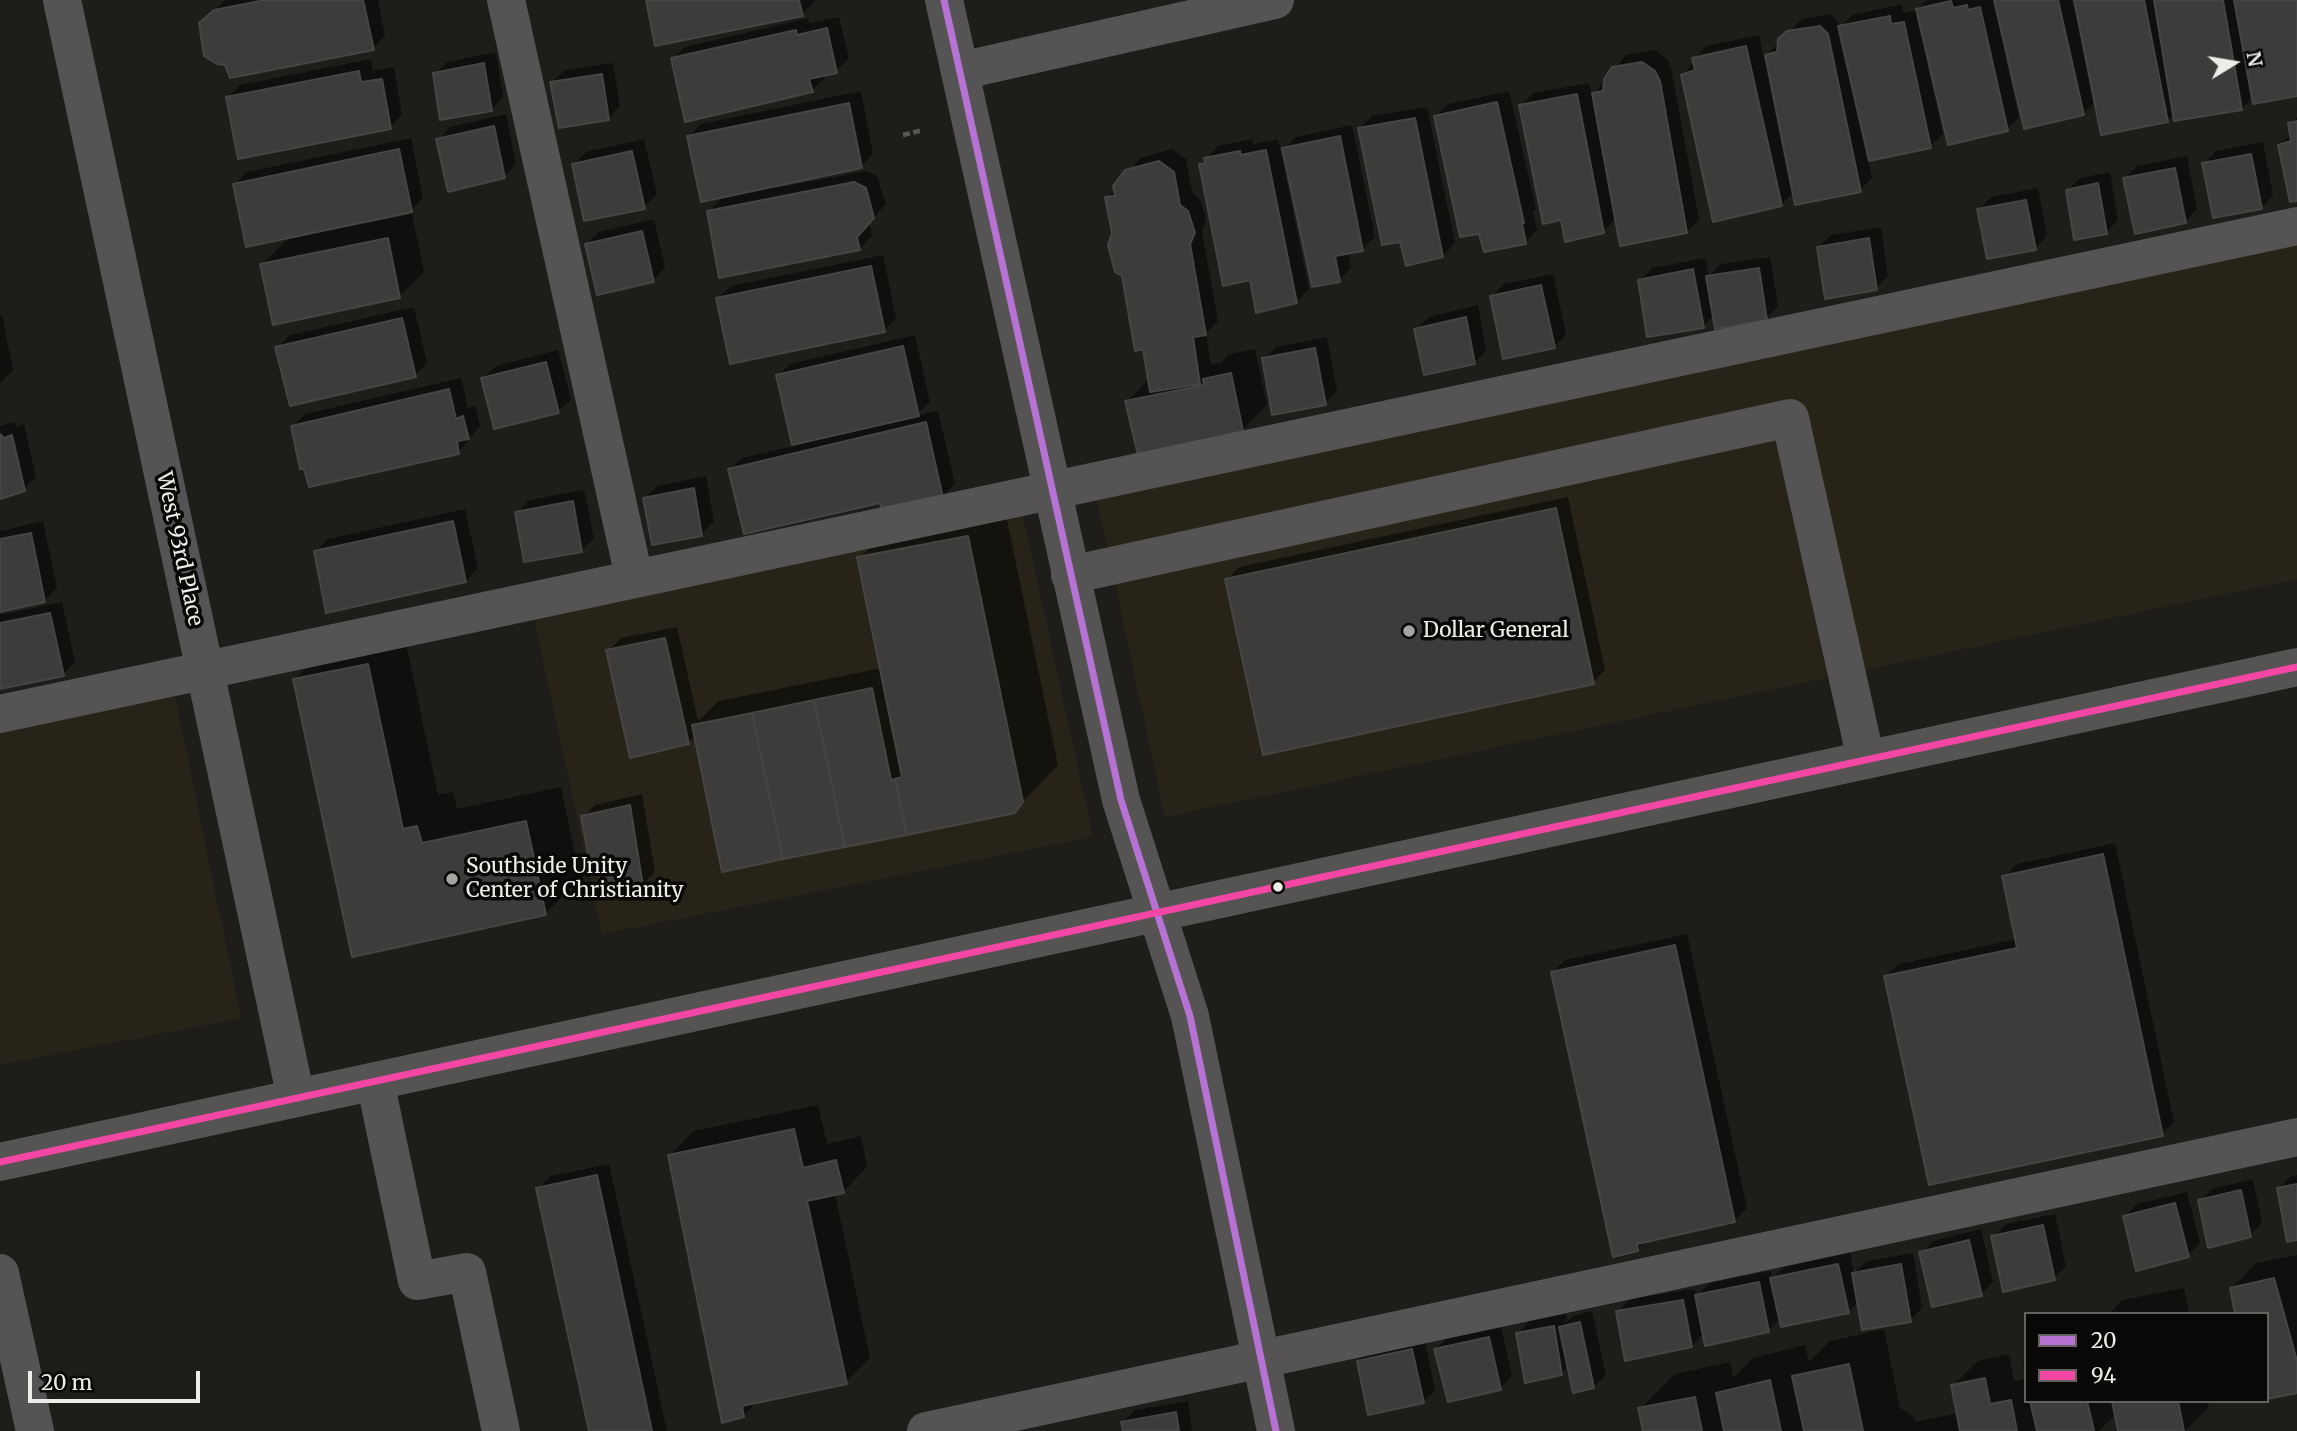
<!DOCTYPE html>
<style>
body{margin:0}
#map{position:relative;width:2297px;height:1431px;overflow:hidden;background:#1e1d1a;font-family:Merriweather,serif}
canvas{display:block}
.legend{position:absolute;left:2024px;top:1312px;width:245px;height:91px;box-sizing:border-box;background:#090806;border:2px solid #656360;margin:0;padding:9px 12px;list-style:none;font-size:21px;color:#eeece8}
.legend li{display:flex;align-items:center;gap:14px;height:35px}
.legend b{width:35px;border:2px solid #656360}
.north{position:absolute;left:2199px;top:28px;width:70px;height:70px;-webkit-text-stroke:5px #090806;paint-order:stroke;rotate:79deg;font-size:19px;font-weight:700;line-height:28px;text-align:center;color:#eeece8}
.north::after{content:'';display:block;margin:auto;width:24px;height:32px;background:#eeece8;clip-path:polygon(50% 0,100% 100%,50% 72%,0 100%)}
.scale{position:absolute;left:28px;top:1371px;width:172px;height:32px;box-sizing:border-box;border:4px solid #eeece8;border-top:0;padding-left:9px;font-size:21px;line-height:24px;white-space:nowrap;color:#eeece8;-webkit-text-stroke:5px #090806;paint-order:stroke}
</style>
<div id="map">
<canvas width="2297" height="1431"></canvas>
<ul class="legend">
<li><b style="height:9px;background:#b673d3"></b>20</li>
<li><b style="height:9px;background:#f346a5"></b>94</li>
</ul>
<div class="north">N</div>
<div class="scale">20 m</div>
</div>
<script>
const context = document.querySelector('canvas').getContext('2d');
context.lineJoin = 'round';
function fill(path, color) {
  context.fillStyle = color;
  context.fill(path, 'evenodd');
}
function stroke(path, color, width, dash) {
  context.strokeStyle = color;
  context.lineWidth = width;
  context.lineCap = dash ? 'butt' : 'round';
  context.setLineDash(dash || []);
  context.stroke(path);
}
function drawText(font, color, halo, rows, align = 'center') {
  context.font = font + ' Merriweather,serif';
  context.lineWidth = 7;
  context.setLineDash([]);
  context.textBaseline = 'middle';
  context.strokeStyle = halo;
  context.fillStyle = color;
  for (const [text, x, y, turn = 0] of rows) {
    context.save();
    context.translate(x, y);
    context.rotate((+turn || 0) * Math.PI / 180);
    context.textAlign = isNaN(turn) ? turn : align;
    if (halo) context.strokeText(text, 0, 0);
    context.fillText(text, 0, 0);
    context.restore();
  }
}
const built = new Path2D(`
 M2297,226V579L1165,817L1093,481Z
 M1019,497L1093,837L602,934L530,600Z
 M171,676L241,1018L0,1065V714Z`);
const shadow = new Path2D(`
 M226,0H378L385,36L373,48L213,11Z
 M648,0H814V2L802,14Z
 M1927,0H2072L2074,6L2077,5L2076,0H2297V94L2253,97L2242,108L2175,113L2167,121L2096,101L2083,114L2010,60H2006L2019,117L2007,129L1931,66L1928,67L1943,134L1930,146L1868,159L1872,178L1860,190L1794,192L1782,204L1683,75L1706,46L1759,35L1764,58L1802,19L1832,14L1841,26L1852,15L1902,4L1903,13L1917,10Z
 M839,17L849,59L836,71L823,74L824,78L812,91L673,59L685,47L808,18L809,23Z
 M1655,50L1667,59L1671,68L1699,219L1687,232L1616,218L1604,231L1562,218L1521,105L1533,93L1589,83L1592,96L1626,55Z
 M496,52L503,97L491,110L435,74L447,62Z
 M371,59L373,71L394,67L402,115L390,127L228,97L240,85Z
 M613,63L620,106L608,119L552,82L565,70Z
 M861,91L873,154L861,166L780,184L781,187L867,171L877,176L886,204L869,223L872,236L859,249L709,211L725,195L689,136L701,124Z
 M1509,91L1536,209L1533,211L1537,230L1525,242L1435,117L1448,104Z
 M1427,107L1455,243L1443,256L1402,240L1360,128L1372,116Z
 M506,114L516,164L504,177L438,140L450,127Z
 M2297,117V199L2279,145L2292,133L2290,124Z
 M1352,125L1375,237L1362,249L1348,252L1351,268L1339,280L1284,149L1296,137Z
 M411,138L423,198L411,210L331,227L332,230L412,214L424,272L400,296L262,264L291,236L235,184L247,172Z
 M644,139L657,195L644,207L574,164L586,152Z
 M1252,139L1253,144L1278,139L1309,289L1297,302L1251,278L1201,164L1218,146Z
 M2263,142L2273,195L2261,208L2204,164L2216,151Z
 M1172,149L1186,159L1192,192L1200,199L1206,219L1202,231L1218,321L1206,333L1211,365L1221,363L1229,354L1255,349L1267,405L1242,430L1127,402L1149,379L1107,198L1140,158Z
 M2187,156L2197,209L2185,222L2125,178L2137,166Z
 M2110,172L2118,220L2106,233L2068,190L2080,178Z
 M2038,188L2047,236L2035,249L1979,210L1991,197Z
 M654,219L665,268L653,280L587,244L599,232Z
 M1881,227L1888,276L1876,288L1819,247L1831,235Z
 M883,255L896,318L884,331L718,298L731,286Z
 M1770,257L1778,306L1766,318L1714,315L1703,326L1640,281L1652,268L1705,258L1709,276L1721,264Z
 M1553,274L1566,334L1554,347L1492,296L1504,284Z
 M1478,305L1486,350L1474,363L1416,329L1429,317Z
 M414,307L427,363L415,375L277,348L290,335Z
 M2,315L13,370L0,383V316Z
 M915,335L930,402L916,415L938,411L955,484L942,496L881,501L730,470L742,458L794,446L778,376L790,364Z
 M1327,337L1337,391L1325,403L1264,359L1276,347Z
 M558,350L571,399L558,412L483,378L496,366Z
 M461,378L468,408L475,405L480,426L458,453L293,426L305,414Z
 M15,422L16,427L24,424L36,477L24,489L0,495V426Z
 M706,476L714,522L701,534L645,498L657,486Z
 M584,490L594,538L582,550L517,513L529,500Z
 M1568,497L1605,670L1593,682L1227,579L1239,567Z
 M1003,501L1058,765L1014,811L696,735L688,743L608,651L621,638L677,627L698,721L719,701L882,668L859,558L895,523Z
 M465,509L478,568L466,581L316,551L328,539Z
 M43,521L57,588L44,601L0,610V531Z
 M62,602L75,662L63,674L0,687V615Z
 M403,629L438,795L453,792L457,809L561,787L580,878L545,914L353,955L295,679L331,644Z
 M642,794L655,872L643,884L601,872L583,817L595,805Z
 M2115,843L2174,1122L2162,1134L1886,976L1899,964L2017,939L2004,877L2017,864Z
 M1687,934L1747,1208L1734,1221L1646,1240L1638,1249L1553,972L1565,960Z
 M818,1105L827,1144L861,1136L867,1167L843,1192L835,1193L870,1358L846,1382L758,1401L743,1416L669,1156L694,1131Z
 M609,1164L667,1431H590L538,1189L551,1176Z
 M2297,1175V1239L2278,1189L2291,1176Z
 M2253,1179L2262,1223L2250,1235L2200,1201L2212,1189Z
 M2187,1192L2200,1243L2188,1255L2125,1216L2137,1204Z
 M2055,1214L2066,1266L2054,1278L1993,1237L2006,1224Z
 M1981,1229L1993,1282L1981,1295L1921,1253L1933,1241Z
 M1850,1253L1854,1273L1867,1261L1913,1253L1922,1308L1910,1320L1859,1301L1848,1312L1781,1318L1768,1330L1704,1333L1692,1346L1618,1312L1630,1299L1695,1289L1697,1296L1709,1283L1771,1271L1772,1278L1784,1267Z
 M2297,1255V1391L2267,1314L2232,1288L2256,1263Z
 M2184,1288L2189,1314H2109L2122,1300Z
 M1592,1311L1606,1375L1593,1387L1569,1366L1561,1373L1518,1333L1530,1321L1566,1314L1567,1322L1573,1316Z
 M1501,1326L1512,1376L1500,1388L1436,1349L1449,1337Z
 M1884,1329L1900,1408L1914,1417L1915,1422L1958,1413L1953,1385L1978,1361L2009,1354L2014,1381L2026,1378V1401H2207L2209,1407L2185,1431H2120L2116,1414L2099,1431H1645L1640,1409L1675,1374L1730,1362L1733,1378L1753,1358L1805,1345L1809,1362L1830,1341Z
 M1424,1338L1435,1390L1423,1402L1359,1361L1371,1349Z
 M2026,1358V1376L2023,1362Z
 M1188,1401L1192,1431H1125L1123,1423L1135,1410Z`);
const building = new Path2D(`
 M265,0H363L374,50L230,78L225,65L217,64L204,56L199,23L214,10Z
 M646,0H799L803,16L655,46Z
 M1994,0H2058L2084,115L2024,129Z
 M2074,0H2144L2168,122L2101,135Z
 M2154,0H2223L2242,110L2174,121Z
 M2234,0H2297V96L2253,104Z
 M1951,1L1953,8L1967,5L1968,10L1980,7L2008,131L1948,145L1916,9Z
 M1890,16L1891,24L1904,22L1931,148L1869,161L1838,26Z
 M1820,26L1828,34L1861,192L1795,205L1765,55L1777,52L1778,39L1787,31Z
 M827,28L837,73L809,79L813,92L685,122L671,58L796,30L797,35Z
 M1746,46L1782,206L1713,222L1681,75L1695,70L1692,58Z
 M1642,62L1655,71L1660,81L1687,233L1620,246L1592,93L1603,91L1604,79L1612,67Z
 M484,63L492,111L440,120L433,73Z
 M359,71L361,82L382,79L391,129L238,159L226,97Z
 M602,74L609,120L559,128L550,82Z
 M1577,94L1604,233L1565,242L1561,220L1543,224L1519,105Z
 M1497,102L1524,223H1522L1526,244L1484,252L1479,234L1460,237L1434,116Z
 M849,103L862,168L701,202L687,136Z
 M1415,118L1443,257L1406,266L1400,242L1382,245L1358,128Z
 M2297,121V201L2290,202L2278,145L2291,141L2288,123Z
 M494,126L505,178L448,192L436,139Z
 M1340,136L1363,251L1335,256L1340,282L1312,287L1282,148Z
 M399,149L412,212L246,247L233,184Z
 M1266,150L1297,303L1256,313L1250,280L1223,286L1199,164L1205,163L1204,158L1240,151L1241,155Z
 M632,151L645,209L584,221L572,164Z
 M2251,154L2262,209L2213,218L2202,163Z
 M1159,161L1174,172L1180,205L1188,211L1195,233L1190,244L1206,335L1193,337L1200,384L1150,392L1143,349L1135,351L1122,276L1115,272L1108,245L1112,233L1105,197L1115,196L1113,186L1125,170Z
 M2175,168L2186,223L2135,234L2123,178Z
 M854,182L866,188L874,218L857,237L860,250L719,278L707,211Z
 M2098,183L2107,234L2074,240L2066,190Z
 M2026,200L2036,250L1987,259L1977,209Z
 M642,231L654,282L597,295L585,244Z
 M388,238L400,298L273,325L260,264Z
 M1869,238L1877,290L1825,299L1817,247Z
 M871,266L885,332L730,364L716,298Z
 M1759,268L1767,320L1715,329L1706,276Z
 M1693,269L1704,328L1647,337L1638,280Z
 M1541,285L1555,348L1503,359L1490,296Z
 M1466,317L1475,364L1424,375L1414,329Z
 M402,318L416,377L290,406L275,347Z
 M903,346L919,416L792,445L776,375Z
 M1315,348L1326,405L1272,415L1262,358Z
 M546,362L559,413L494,429L481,378Z
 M1231,373L1243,431L1138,455L1125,401L1204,385L1203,379Z
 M449,389L456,419L463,416L469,439L457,441L459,454L309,487L304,469H300L291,426Z
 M926,422L943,498L882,512L880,503L744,534L728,469Z
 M0,434L4,438L12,435L25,491L0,499Z
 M694,488L702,536L652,545L643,498Z
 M573,501L582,552L524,562L515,512Z
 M1556,508L1594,684L1263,755L1225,579Z
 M453,521L466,582L326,613L314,551Z
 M31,533L45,602L0,612V539Z
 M968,536L1023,802L1015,813L907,835L895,779L902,777L857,557Z
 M50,613L64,676L0,689V623Z
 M665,638L689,744L630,758L606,650Z
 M368,664L403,829L417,826L422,843L526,821L546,915L352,957L293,679Z
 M872,688L891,780L895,779L907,835L845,847L814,700Z
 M814,700L845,847L783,859L752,713Z
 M752,713L783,859L722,872L692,725Z
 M630,805L643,886L603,894L599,874L592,876L581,816Z
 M2103,854L2163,1136L1929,1185L1884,976L2017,948L2002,876Z
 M1675,945L1735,1222L1637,1244L1638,1251L1613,1257L1551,972Z
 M794,1129L803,1168L836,1160L844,1193L807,1201L847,1384L742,1406L744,1417L722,1423L668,1155Z
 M597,1175L652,1431H589L536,1188Z
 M2297,1184V1240L2287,1242L2277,1188Z
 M2241,1190L2251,1237L2208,1248L2198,1200Z
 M2175,1203L2189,1257L2136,1271L2123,1216Z
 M2043,1225L2055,1280L2003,1292L1991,1236Z
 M1969,1240L1982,1296L1932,1307L1919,1252Z
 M1838,1264L1849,1313L1781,1327L1770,1278Z
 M1901,1264L1911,1322L1862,1330L1852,1273Z
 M2274,1278L2297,1361V1393L2267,1399V1314H2235L2230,1288Z
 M1759,1282L1769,1332L1705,1346L1695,1295Z
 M1683,1300L1692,1347L1625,1361L1616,1311Z
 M1580,1322L1594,1388L1573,1393L1559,1327Z
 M1554,1326L1562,1375L1525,1383L1516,1333Z
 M1489,1337L1501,1390L1448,1402L1434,1349Z
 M1412,1349L1424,1403L1368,1415L1357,1361Z
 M1849,1364L1863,1431H1804L1792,1376Z
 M1985,1378L1990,1404L2011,1400L2017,1431H1960L1951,1385Z
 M1770,1380L1781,1431H1724L1716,1393Z
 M1695,1397L1702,1431H1643L1638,1408Z
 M2030,1401H2087L2094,1431H2037Z
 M2112,1401H2178L2184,1431H2118Z
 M1176,1412L1179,1431H1123L1121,1422Z`);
const path = new Path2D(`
 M903,135L923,130`);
const minor = new Path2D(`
 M62,0L296,1098
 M506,0L634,577
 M944,0L1121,800L1190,1016L1276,1431
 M960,71L1275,0
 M1070,575L1790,418L1866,760
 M0,714L2297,226
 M375,1081L417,1281L467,1272L501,1431
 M0,1273L35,1431
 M926,1431L2297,1137`);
const major = new Path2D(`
 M0,1162L2297,667`);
const bus1 = new Path2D(`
 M944,0L1121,800L1190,1016L1276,1431`);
const bus2 = new Path2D(`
 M0,1162L2297,667`);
const markers = [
 [1409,631,7,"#a5a4a0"],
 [452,879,7,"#a5a4a0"],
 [1278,887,6,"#eeece8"]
];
const streetNames = [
 ["West 93rd Place",179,549,78]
];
const poiNames = [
 ["Dollar General",1423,631],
 ["Southside Unity",466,867],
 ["Center of Christianity",466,891]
];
fill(built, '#272319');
fill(shadow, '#0007');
fill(building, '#3e3c3b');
stroke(building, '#474543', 2);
stroke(path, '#5a5857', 4.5, [7, 3.5]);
stroke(minor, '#555353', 38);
stroke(major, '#555453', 38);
stroke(bus1, '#b673d3', 7);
stroke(bus2, '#f346a5', 7);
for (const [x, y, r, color] of markers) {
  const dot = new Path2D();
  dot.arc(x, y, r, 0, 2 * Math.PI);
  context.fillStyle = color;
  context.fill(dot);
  stroke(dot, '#090806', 2.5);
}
drawText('21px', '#eeece8', '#090806', streetNames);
drawText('21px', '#eeece8', '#090806', poiNames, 'left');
</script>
